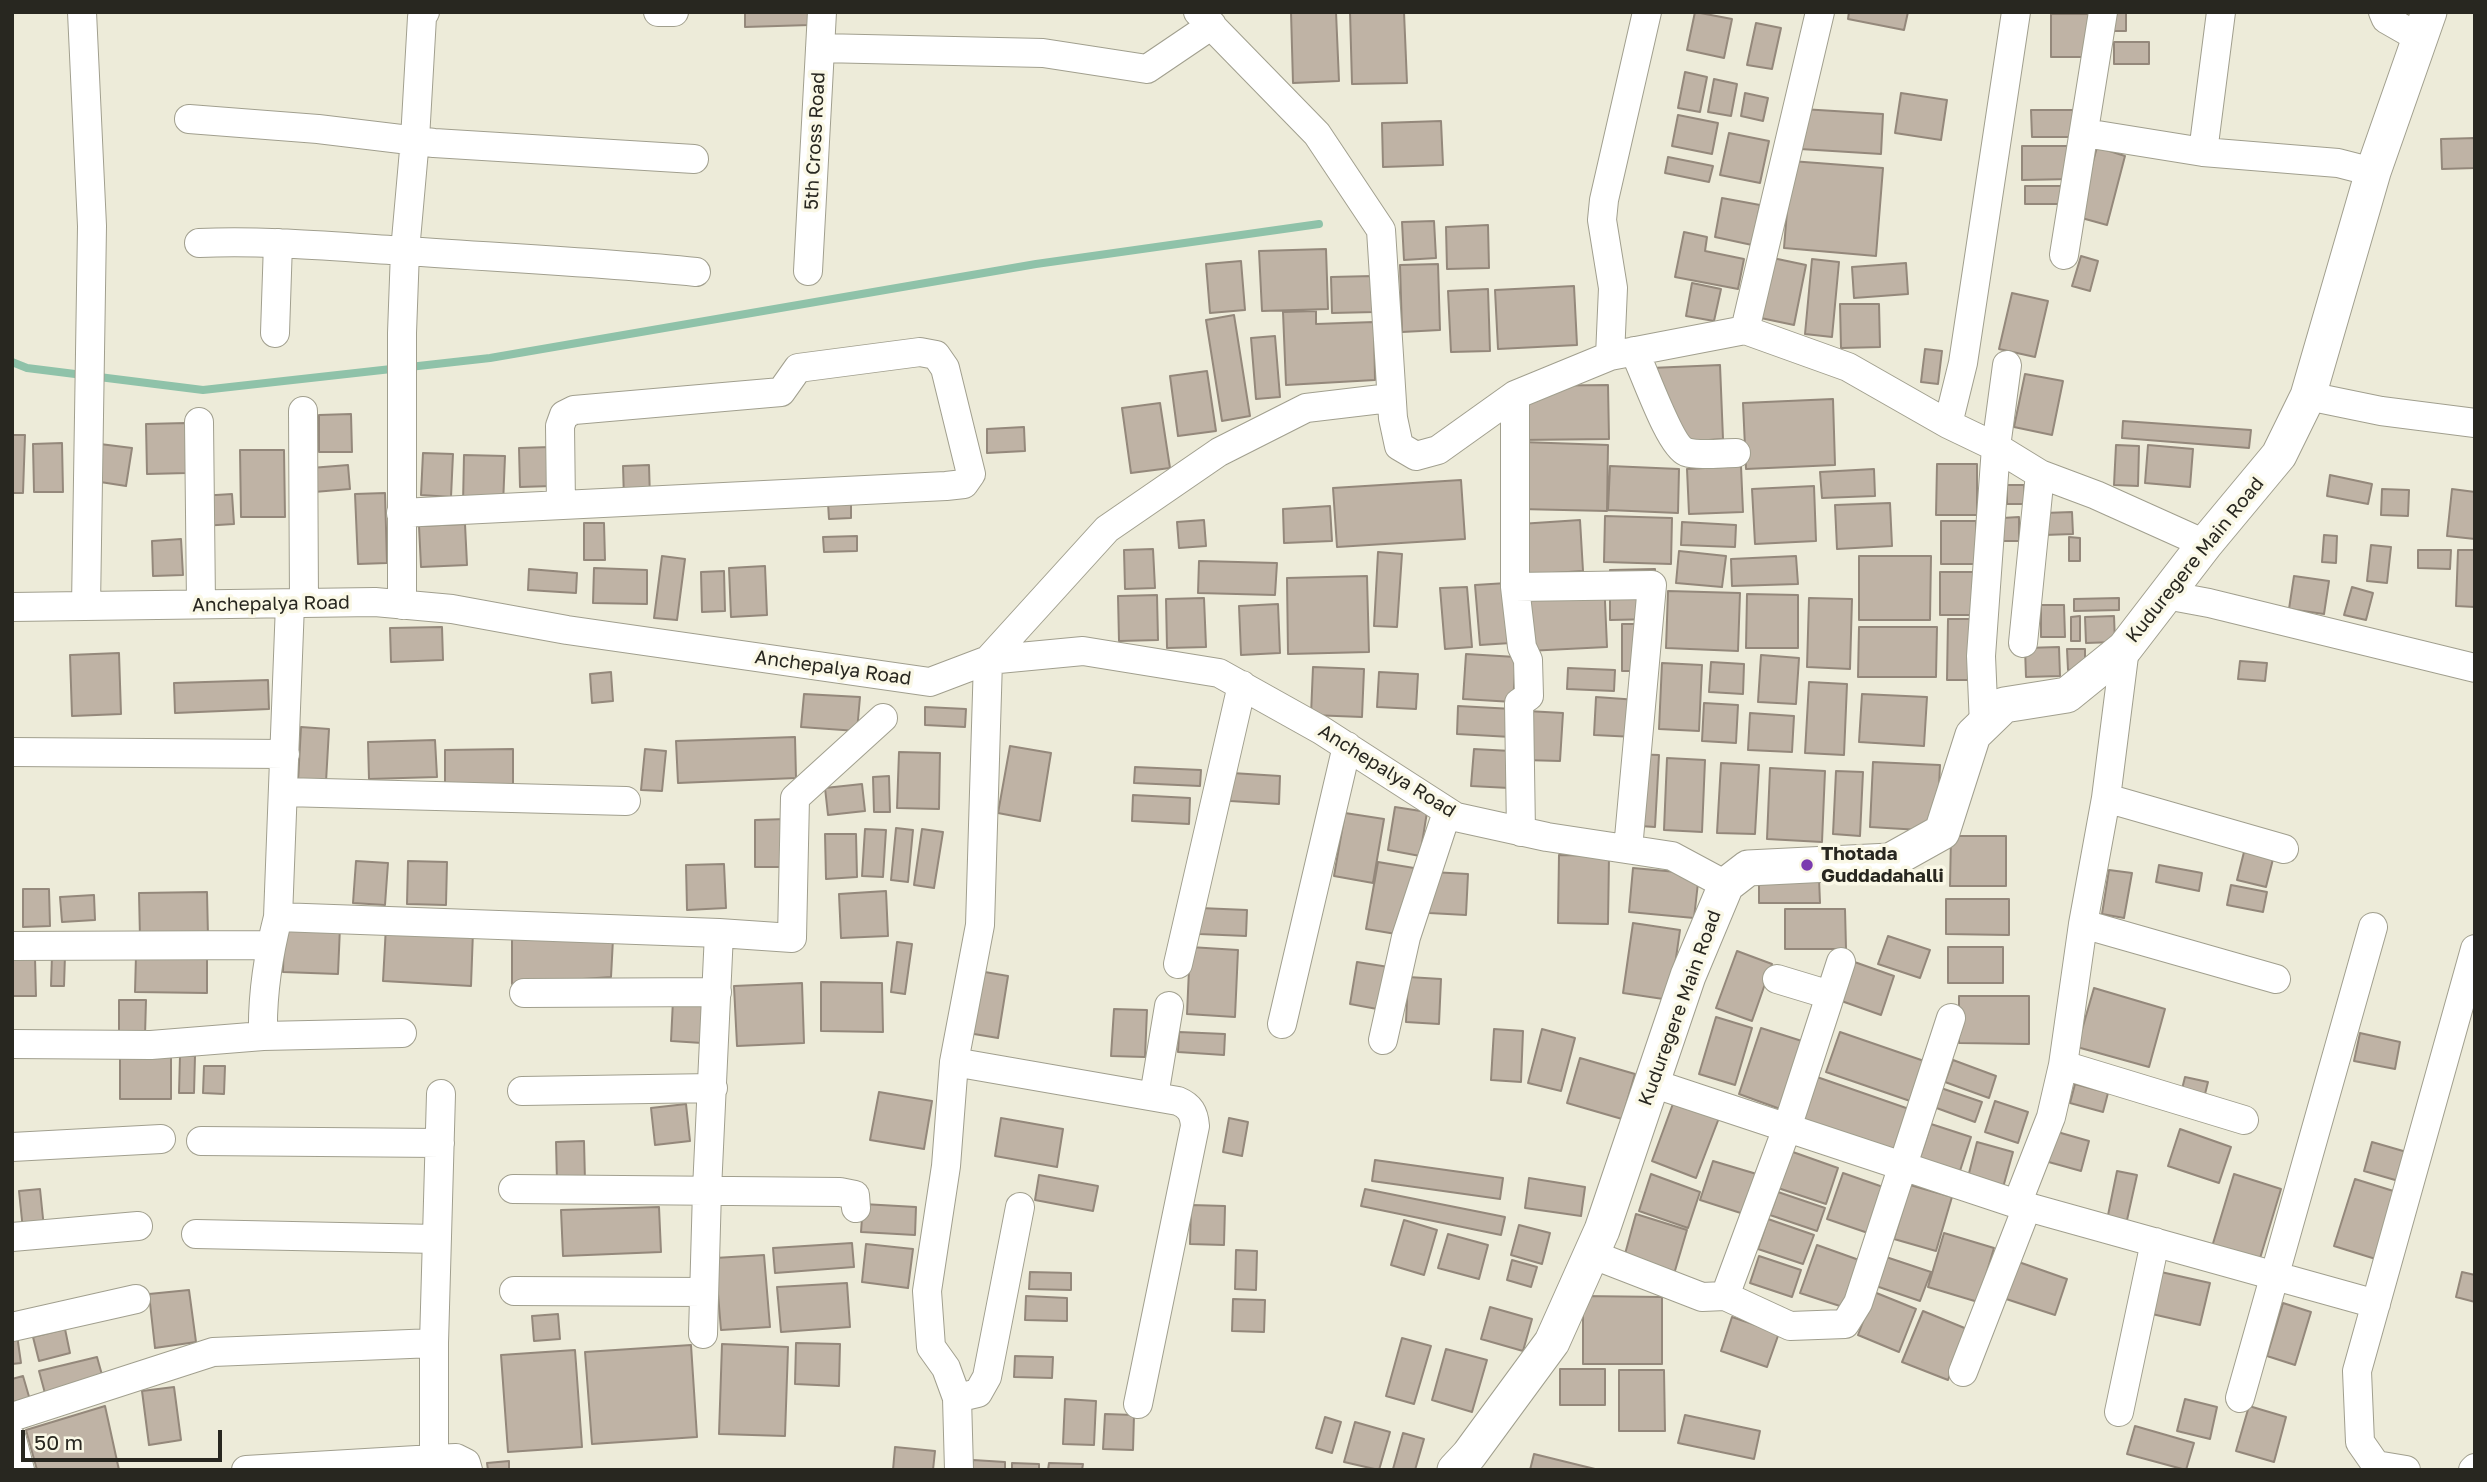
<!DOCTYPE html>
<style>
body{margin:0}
#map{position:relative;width:2487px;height:1482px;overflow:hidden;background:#edebd9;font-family:"Golos Text",sans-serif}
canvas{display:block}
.frame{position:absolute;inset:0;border:14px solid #282720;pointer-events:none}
.scale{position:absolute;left:21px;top:1430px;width:201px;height:32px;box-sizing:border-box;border:4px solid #282720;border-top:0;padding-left:9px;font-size:21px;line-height:24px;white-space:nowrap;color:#282720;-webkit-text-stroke:5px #faf8e6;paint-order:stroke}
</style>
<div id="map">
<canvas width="2487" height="1482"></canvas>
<div class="frame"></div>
<div class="scale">50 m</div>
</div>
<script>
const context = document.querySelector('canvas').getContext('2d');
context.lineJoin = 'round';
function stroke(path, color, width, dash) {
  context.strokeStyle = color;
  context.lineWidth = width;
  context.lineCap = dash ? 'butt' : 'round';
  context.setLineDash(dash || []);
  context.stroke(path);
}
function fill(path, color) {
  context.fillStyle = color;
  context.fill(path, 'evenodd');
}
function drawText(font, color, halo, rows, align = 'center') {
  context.font = font + ' "Golos Text",sans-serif';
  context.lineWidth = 7;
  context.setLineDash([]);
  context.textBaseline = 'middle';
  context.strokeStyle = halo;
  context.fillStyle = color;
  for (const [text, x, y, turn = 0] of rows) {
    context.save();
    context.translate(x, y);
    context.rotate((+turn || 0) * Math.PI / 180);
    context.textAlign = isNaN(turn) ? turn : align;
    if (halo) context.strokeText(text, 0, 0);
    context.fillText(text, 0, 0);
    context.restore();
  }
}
const stream = new Path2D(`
 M12,362L27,368L203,390L490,358L1036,264L1319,224`);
const building = new Path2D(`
 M745,12H810V25L745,27Z
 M1291,12H1336L1339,81L1293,83Z
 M1350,12H1404L1407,83L1352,84Z
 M1695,12L1732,19L1724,58L1687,50Z
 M1849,12H1908L1904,30L1848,19Z
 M2112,13H2126V31H2112Z
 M2051,14H2089V57H2051Z
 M1756,23L1781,28L1772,69L1747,65Z
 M2114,42H2149V64H2114Z
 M1685,72L1707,77L1700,112L1678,108Z
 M1714,79L1737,84L1731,116L1708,112Z
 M1745,93L1768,98L1763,121L1741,116Z
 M1901,93L1947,100L1941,140L1895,133Z
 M1802,109L1883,114L1881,154L1800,149Z
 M2031,110H2077L2078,137H2032Z
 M1678,115L1718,123L1712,154L1672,146Z
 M1441,121L1443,165L1383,167L1382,123Z
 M1729,133L1769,141L1760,183L1720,175Z
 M2475,138V168L2442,169L2441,139Z
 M2022,146H2070V179L2022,180Z
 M2097,147L2125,156L2107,225L2078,217Z
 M1668,157L1713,166L1709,182L1665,173Z
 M1791,161L1883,168L1876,256L1784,248Z
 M2025,186H2068V204H2025Z
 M1722,198L1760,205L1752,245L1715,237Z
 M1434,221L1436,258L1404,260L1402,222Z
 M1488,225L1489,268L1447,269L1446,227Z
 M1684,232L1707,237L1705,251L1744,259L1738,289L1675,277Z
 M1326,249L1328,309L1262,311L1259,251Z
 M2081,256L2098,261L2090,291L2072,286Z
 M1768,257L1806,265L1794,325L1756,317Z
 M1812,259L1839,262L1832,337L1805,334Z
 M1241,261L1245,310L1210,313L1206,264Z
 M1906,263L1908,294L1854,298L1852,267Z
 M1438,264L1440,330L1402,332L1400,265Z
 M1373,276L1375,312L1332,313L1331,277Z
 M1692,283L1721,289L1714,321L1686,316Z
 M1574,286L1577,345L1498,349L1495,290Z
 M1488,289L1490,351L1451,352L1448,291Z
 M2012,293L2048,301L2035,357L1999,349Z
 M1840,304H1879L1880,347L1841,348Z
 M1316,311V324L1374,322L1375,380L1286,385L1283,312Z
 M1234,315L1250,416L1222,421L1206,320Z
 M1275,336L1280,397L1256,399L1251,338Z
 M1925,349L1942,351L1938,384L1921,382Z
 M1720,365L1723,439L1680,442L1651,368Z
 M1207,371L1216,431L1178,436L1170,376Z
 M2025,374L2063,381L2052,435L2014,427Z
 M1608,385L1609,439L1520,440V386Z
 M1833,399L1835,465L1746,469L1743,403Z
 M1160,403L1170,468L1131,473L1122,408Z
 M351,414L352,452H319V415Z
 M2123,421L2251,430L2249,448L2122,438Z
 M186,423L187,473L147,474L146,424Z
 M1024,427L1025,451L987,453V429Z
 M12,435H25L23,493H12Z
 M1522,442L1608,445L1607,511L1520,509Z
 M62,443L63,492H34L33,444Z
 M100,444L132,448L126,486L94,481Z
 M2116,445L2139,446L2138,486L2114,485Z
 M2148,445L2193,449L2190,487L2145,483Z
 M551,447L552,486L520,487L519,448Z
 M240,450H284L285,517H241Z
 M423,453L453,454L451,497L421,495Z
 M464,455L505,456L503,505L463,504Z
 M1937,464H1977V515H1936Z
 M348,465L350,489L314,492L311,468Z
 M649,465L650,499L624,500L623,466Z
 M1610,466L1679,469L1678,513L1608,510Z
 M1741,466L1743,512L1689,514L1687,469Z
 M1874,469L1875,496L1822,498L1820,472Z
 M2330,475L2372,484L2368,504L2327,496Z
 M1461,480L1465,539L1337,547L1333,488Z
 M2007,485H2024L2025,504H2007Z
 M1814,486L1816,541L1755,544L1752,489Z
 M2382,489L2409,490L2408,516L2381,515Z
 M2452,489L2475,492V539L2447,536Z
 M385,493L387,563L358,564L355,494Z
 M232,494L234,524L201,526L200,496Z
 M851,502V518L829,519L828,503Z
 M1890,503L1892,546L1837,549L1835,505Z
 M1330,506L1332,541L1284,543L1283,509Z
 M2072,512L2073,534L2044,535V513Z
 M1605,516L1672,518L1671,564L1604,562Z
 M2019,517V541H2002V518Z
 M1204,520L1206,546L1179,548L1177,522Z
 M1580,520L1583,571L1523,575L1520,524Z
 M1941,521H1976V564H1941Z
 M1682,522L1736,525L1735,547L1681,545Z
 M584,523H604L605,560H584Z
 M465,524L467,565L421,567L419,526Z
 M2324,535L2337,536L2336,563L2322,562Z
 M857,536V551L824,552L823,537Z
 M2069,537L2080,538V561H2069Z
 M181,539L183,575L153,576L152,541Z
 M2371,545L2391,547L2387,583L2367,581Z
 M1153,549L1155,588L1125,589L1124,550Z
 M2418,550H2451L2450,569L2418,568Z
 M2458,550H2475V607L2456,606Z
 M1679,551L1726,556L1722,587L1676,583Z
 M1378,552L1402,554L1397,627L1374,626Z
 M662,556L685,559L677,620L654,618Z
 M1796,556L1798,584L1732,586L1731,559Z
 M1859,556H1931L1930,620H1859Z
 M1199,561L1277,563L1275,595L1198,593Z
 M765,566L767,615L731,617L729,568Z
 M594,568L647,570V604L593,603Z
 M529,569L577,573L576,593L528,590Z
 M1655,569L1656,619L1610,620V570Z
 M724,571L725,611L702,612L701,572Z
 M1940,572H1974V615H1940Z
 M1367,576L1369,652L1288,654L1287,578Z
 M2294,576L2329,581L2324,614L2289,609Z
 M1604,579L1607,647L1527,651L1524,582Z
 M1507,583L1511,643L1480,645L1475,585Z
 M1467,587L1472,647L1445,649L1440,588Z
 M2352,587L2373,593L2366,620L2344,615Z
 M1668,591L1740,593L1738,651L1666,648Z
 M1747,594L1798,595V648H1746Z
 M1157,595L1158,640L1119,641L1118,596Z
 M1204,598L1206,647L1167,648L1166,599Z
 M1809,598L1852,599L1850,669L1807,667Z
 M2119,598V610L2074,611V599Z
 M1278,604L1280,653L1241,655L1239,606Z
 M2041,605H2064L2065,637H2041Z
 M2080,616V641H2071V617Z
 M2114,616L2115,642L2086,643L2085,617Z
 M1948,619H1972V680H1947Z
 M1622,624H1650V671H1622Z
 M442,627L443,660L391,662L390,628Z
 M1859,627H1937L1936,677H1858Z
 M2059,647L2060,676L2026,677L2025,648Z
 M2067,649H2085V669L2068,670Z
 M119,653L121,714L72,716L70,655Z
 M1466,654L1516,657L1513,702L1463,699Z
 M1761,655L1799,658L1796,704L1758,702Z
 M2240,661L2267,663L2265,681L2238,679Z
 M1711,662L1744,664L1743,694L1709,692Z
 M1662,663L1702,665L1699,731L1659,729Z
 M1313,667L1364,669L1362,717L1311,715Z
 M1568,668L1615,670L1614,691L1567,689Z
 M611,672L613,701L592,703L590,674Z
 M1379,672L1418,674L1416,709L1377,707Z
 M268,680L269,709L175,713L174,683Z
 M1809,682L1847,684L1844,755L1805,753Z
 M804,694L860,697L857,731L801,727Z
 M1862,694L1927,697L1924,746L1859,742Z
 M1596,697L1638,700L1635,737L1594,735Z
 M1704,703L1738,705L1736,743L1702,741Z
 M1458,706L1513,709L1511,737L1457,734Z
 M925,707L966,709L965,727L925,725Z
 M1527,711L1563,713L1560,761L1524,760Z
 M1750,713L1794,716L1792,752L1748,750Z
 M301,727L329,729L326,782L298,781Z
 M795,737L796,778L678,783L676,741Z
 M435,740L437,777L369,779L368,742Z
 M1010,746L1051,753L1040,821L998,813Z
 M513,749V785H445V750Z
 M645,749L666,751L662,791L641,790Z
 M1474,749L1511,751L1509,788L1471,786Z
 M899,752L940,753L939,809L897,808Z
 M1629,754L1659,755L1655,827L1625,825Z
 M1667,758L1705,760L1702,832L1664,830Z
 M1873,762L1940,765L1937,831L1870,827Z
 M1721,763L1759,765L1755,834L1717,833Z
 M1135,767L1201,770L1200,786L1134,783Z
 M1770,768L1825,771L1822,842L1767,839Z
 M1836,771L1863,772L1860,836L1833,834Z
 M1232,773L1280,776L1279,804L1230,801Z
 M889,776L890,812H874L873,777Z
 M862,784L865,811L828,815L825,788Z
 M1133,795L1190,798L1189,824L1132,821Z
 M1395,807L1427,812L1420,856L1388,850Z
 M1345,813L1384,819L1373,883L1334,876Z
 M787,819L788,867H755V820Z
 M896,828L913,830L908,882L891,880Z
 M865,829L886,830L883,877L862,876Z
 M922,829L943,832L934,888L914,885Z
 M825,834H856L857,877L826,879Z
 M1951,836H2006V886H1950Z
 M2244,852L2273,859L2266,887L2237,880Z
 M1559,855L1609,856L1608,924L1558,923Z
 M356,861L388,863L385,905L353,903Z
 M408,861L447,862L446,905L407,904Z
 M1378,862L1414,868L1402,935L1366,929Z
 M724,864L726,908L687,910L686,865Z
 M2159,865L2202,873L2199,891L2156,882Z
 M1633,868L1699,874L1694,918L1629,912Z
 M2109,870L2132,873L2124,918L2102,914Z
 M1432,872L1468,874L1466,915L1429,913Z
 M1819,878L1820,903H1759V879Z
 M2231,885L2267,892L2263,912L2227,905Z
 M23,889H49L50,926L23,927Z
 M886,891L888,936L841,938L839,894Z
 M207,892L208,937L140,938L139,893Z
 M94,895L95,920L62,922L60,897Z
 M1946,899H2009V935L1946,934Z
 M1200,908L1247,910L1246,936L1199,934Z
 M1785,909H1845L1846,949H1785Z
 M1633,923L1680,930L1670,1000L1623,993Z
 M284,925L340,927L338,974L283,972Z
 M386,926L473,931L471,986L383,981Z
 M1888,936L1930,950L1920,978L1878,964Z
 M512,939H613L611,977L512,984Z
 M897,942L912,944L905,994L891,992Z
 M1190,947L1238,950L1235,1017L1187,1014Z
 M1948,947H2003V983H1948Z
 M1737,951L1772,964L1752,1021L1716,1008Z
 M52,955H65L64,986H51Z
 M136,955L207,956V993L135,992Z
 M12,958H35L36,996H12Z
 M1846,959L1894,976L1881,1015L1833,998Z
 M1357,962L1395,968L1388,1011L1350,1004Z
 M979,971L1008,976L998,1038L968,1033Z
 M1408,977L1441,979L1439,1024L1406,1022Z
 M821,982L882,983L883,1032L821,1031Z
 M802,983L804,1043L737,1046L734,986Z
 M2094,988L2165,1009L2149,1067L2077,1047Z
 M1959,996H2029V1044L1959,1043Z
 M119,1000H146L145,1036H119Z
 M673,1000L704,1002L702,1043L671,1041Z
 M1114,1009L1147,1010L1145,1057L1111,1056Z
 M1716,1017L1752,1028L1735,1085L1699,1074Z
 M1761,1028L1805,1042L1783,1110L1739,1094Z
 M1494,1029L1523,1031L1521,1082L1491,1080Z
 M1542,1029L1575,1038L1561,1091L1528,1083Z
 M1179,1032L1225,1034L1224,1055L1178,1052Z
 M1840,1032L1927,1062L1913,1102L1826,1072Z
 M2360,1033L2400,1042L2395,1069L2354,1061Z
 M120,1054H171V1099H120Z
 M180,1056H195L194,1093H179Z
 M1580,1058L1635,1074L1622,1119L1567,1103Z
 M1953,1060L1996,1076L1989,1098L1945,1082Z
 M204,1066H225L224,1094L203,1093Z
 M1817,1077L1909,1109L1894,1152L1802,1120Z
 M2185,1077L2208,1082L2204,1098L2181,1093Z
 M2075,1084L2108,1093L2103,1112L2070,1103Z
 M1938,1087L1982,1102L1975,1122L1931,1106Z
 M879,1092L932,1101L924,1149L870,1140Z
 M1674,1101L1719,1118L1696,1178L1652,1161Z
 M1995,1101L2028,1112L2018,1143L1985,1132Z
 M686,1104L690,1141L655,1145L651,1108Z
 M1001,1118L1063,1129L1057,1167L995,1156Z
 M1229,1118L1248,1122L1242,1156L1223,1152Z
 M1931,1124L1971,1137L1958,1177L1918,1164Z
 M2180,1129L2231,1147L2219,1183L2168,1166Z
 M2054,1131L2089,1141L2081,1171L2045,1161Z
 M584,1141L585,1182H557L556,1142Z
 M1977,1142L2013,1152L2002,1191L1967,1181Z
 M2372,1142L2417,1155L2409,1184L2364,1171Z
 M1790,1151L1838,1168L1826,1204L1778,1188Z
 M1375,1160L1503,1178L1500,1199L1372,1181Z
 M1713,1161L1760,1175L1747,1215L1700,1200Z
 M2117,1171L2137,1175L2125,1229L2106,1225Z
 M1843,1173L1883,1187L1868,1233L1827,1219Z
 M1651,1174L1700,1192L1688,1228L1639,1211Z
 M2234,1174L2281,1189L2258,1265L2211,1250Z
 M1039,1175L1098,1186L1093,1211L1035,1200Z
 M1529,1178L1585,1187L1581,1216L1525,1208Z
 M2355,1179L2403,1194L2382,1261L2334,1246Z
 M1910,1185L1952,1197L1936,1251L1894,1239Z
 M40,1189L44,1228L23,1230L19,1191Z
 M1365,1189L1505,1217L1501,1235L1361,1206Z
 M1778,1192L1825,1208L1817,1231L1770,1215Z
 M863,1204L916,1207L915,1235L861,1232Z
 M1191,1205L1225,1206L1224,1245L1190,1244Z
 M659,1207L661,1252L563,1256L561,1210Z
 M1636,1214L1687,1230L1674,1274L1625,1254Z
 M1768,1219L1814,1235L1803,1264L1758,1249Z
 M1404,1220L1437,1230L1424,1275L1391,1265Z
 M1519,1225L1550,1233L1542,1264L1511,1255Z
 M1944,1233L1994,1248L1978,1302L1928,1287Z
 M1448,1234L1488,1245L1479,1279L1438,1268Z
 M852,1243L854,1267L775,1273L773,1248Z
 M866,1244L913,1249L908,1288L862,1282Z
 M1817,1245L1859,1260L1843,1307L1800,1293Z
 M1236,1250L1257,1251L1256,1290L1235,1289Z
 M764,1255L770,1327L721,1330L715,1258Z
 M1759,1256L1801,1270L1792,1297L1750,1283Z
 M1886,1257L1931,1272L1920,1301L1876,1286Z
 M1512,1260L1537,1267L1531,1287L1507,1280Z
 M2013,1260L2067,1279L2055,1315L2000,1297Z
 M1030,1272L1071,1273V1290L1029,1289Z
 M2161,1272L2210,1283L2200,1325L2152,1314Z
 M2462,1272L2475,1275V1302L2456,1297Z
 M847,1283L850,1327L781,1332L777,1287Z
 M189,1290L196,1342L155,1348L149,1294Z
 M1874,1292L1916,1309L1899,1352L1858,1335Z
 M1026,1296L1067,1298V1321L1025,1320Z
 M1583,1296L1662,1297V1364H1583Z
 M1233,1299L1265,1300L1264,1332L1232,1331Z
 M2283,1303L2311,1312L2295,1365L2267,1356Z
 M1490,1307L1532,1319L1523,1351L1481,1339Z
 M1923,1311L1967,1329L1948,1380L1902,1362Z
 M558,1314L560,1339L534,1341L532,1316Z
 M1732,1317L1779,1333L1767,1367L1721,1351Z
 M65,1329L70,1353L39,1361L33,1337Z
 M17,1335L21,1363L12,1364V1336Z
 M1402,1338L1431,1346L1414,1404L1386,1396Z
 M796,1343L840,1344L839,1386L795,1384Z
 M722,1344L788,1347L785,1436L719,1434Z
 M691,1345L697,1437L592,1444L585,1352Z
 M1446,1349L1487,1360L1472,1412L1432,1400Z
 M575,1350L582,1447L508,1452L501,1355Z
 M1015,1356L1053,1357L1052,1378L1014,1377Z
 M97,1357L104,1382L46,1397L39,1371Z
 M1560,1369H1605V1405H1560Z
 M1619,1370H1664L1665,1431H1619Z
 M23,1376L30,1400L12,1404V1379Z
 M174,1387L181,1440L149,1445L142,1391Z
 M1065,1399L1096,1401L1094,1445L1063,1444Z
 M2185,1399L2217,1407L2210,1439L2177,1431Z
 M105,1406L119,1470H37L26,1430Z
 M2249,1406L2286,1417L2274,1462L2236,1451Z
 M1105,1414L1134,1415L1133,1450L1103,1449Z
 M1685,1415L1760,1431L1754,1459L1678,1443Z
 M1325,1417L1341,1422L1332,1453L1316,1448Z
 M1355,1422L1390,1432L1379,1470L1344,1462Z
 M2135,1426L2194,1443L2186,1470L2127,1454Z
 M1403,1433L1424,1439L1415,1470L1393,1469Z
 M895,1447L935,1451L933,1470H893Z
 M1534,1454L1595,1469V1470H1530Z
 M973,1460L1005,1462V1470H972Z
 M509,1461V1470H488L487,1463Z
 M1012,1463L1039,1464V1470H1012Z
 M1049,1463L1083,1464L1082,1470H1048Z`);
const minor = new Path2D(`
 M82,12L92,226L86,606
 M658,12H674
 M1198,12L1317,134L1381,230L1393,418L1399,446L1416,456L1438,450L1515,395L1610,356L1745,330L1848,367L1948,424L1996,447L2040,474L2096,495L2205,544
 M2383,12L2386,19L2421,39
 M820,48L1043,53L1147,69L1212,25
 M189,119L318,129L434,143L694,159
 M2085,133L2203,152L2338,163L2373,172
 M2203,152L2221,12
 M199,243C269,240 338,247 407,251C504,258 600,262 696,272
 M2064,255L2103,12
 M808,271L822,12
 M1745,330L1820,12
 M275,333L278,243
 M1634,351C1644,370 1669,445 1686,452C1698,456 1723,453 1736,453
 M1610,356L1613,288L1602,220L1604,200L1647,12
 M1515,395V587L1652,585L1628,849
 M2308,396L2381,411L2475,423
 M303,411L304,603
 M199,422L201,604
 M1948,424L1963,363L2016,12
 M401,513L946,486L964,484L971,474L945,368L936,355L920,352L798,368L781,392L574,410L564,415L560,426L561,505
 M1515,587L1522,647L1528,660L1529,696L1519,703L1521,832
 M2166,595L2209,603L2475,668
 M290,604L278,917C268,956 262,996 263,1036L402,1033
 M402,605V333L405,251L415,139L422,17L425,12
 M12,607L375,602L452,609L567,630L930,682L988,660L1083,651L1219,673L1321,730L1456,817L1547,837L1672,856L1726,885
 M2023,643L2040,474
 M1984,725L1981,656L1996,447L2007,365
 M12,752L285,754
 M284,792L626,801
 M2106,798L2284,849
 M278,917L719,933
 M2083,924L2276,979
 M12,946L271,945
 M1178,964L1242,685
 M1777,979L1830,995
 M524,993L717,992
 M1282,1024L1347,746
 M1383,1040L1406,937L1447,812
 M12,1044L151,1045L263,1036
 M954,1062L1178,1101C1190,1106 1194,1113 1195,1126L1138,1404
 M2063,1065L2244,1120
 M1652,1083L2017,1204L2376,1304
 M522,1091L713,1088
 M441,1094L434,1343V1459L456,1458L466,1463L468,1470
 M1154,1096L1169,1006
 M201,1141L440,1143
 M12,1147L161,1139
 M513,1189L840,1192L855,1195L856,1208
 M2017,1204L2051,1117L2063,1065L2083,924L2106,798L2125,648
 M196,1234L437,1239
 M12,1237L138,1226
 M1591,1254L1702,1297L1725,1296L1790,1326L1845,1324L1858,1303L1951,1018
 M514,1291L704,1292
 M1725,1296L1787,1128L1841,962
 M12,1327L136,1299
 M703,1334L707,1190L719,933L792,938L795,798L883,718
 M1963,1372L2027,1207
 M957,1398L978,1393L987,1377L1020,1207
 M2240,1398L2373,927
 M2119,1412L2155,1242
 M12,1417L213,1352L434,1343
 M12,1439L20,1470
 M246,1470L434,1459
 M959,1470L957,1398L946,1368L931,1347L927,1291L946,1166L954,1062L980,925L988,660L1107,529L1219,452L1306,408L1390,398
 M2406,1470L2376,1465L2360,1442L2357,1371L2475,949
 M2473,1470L2475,1468`);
const tertiary = new Path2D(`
 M1455,1470L1469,1455L1552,1342L1602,1230L1688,976L1726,885L1748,868L1890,861L1942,832L1973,735L2004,705L2067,695L2125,648L2205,544L2279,455L2308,396L2373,172L2429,12`);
const markers = [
 [1807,865,7,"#7b3baf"]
];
const streetNames = [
 ["5th Cross Road",815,141,-87],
 ["Kuduregere Main Road",2195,560,-51],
 ["Anchepalya Road",271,604,-1],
 ["Anchepalya Road",833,668,8],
 ["Anchepalya Road",1387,771,32],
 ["Kuduregere Main Road",1680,1008,-70]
];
const poiNames = [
 ["Thotada",1821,854],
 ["Guddadahalli",1821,876]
];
stroke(stream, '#8fc2a9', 8);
fill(building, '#bfb3a5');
stroke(building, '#94887b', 2);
stroke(minor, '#a19f8e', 30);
stroke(tertiary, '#a19f8e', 37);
stroke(minor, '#fff', 28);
stroke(tertiary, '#fff', 35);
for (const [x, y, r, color] of markers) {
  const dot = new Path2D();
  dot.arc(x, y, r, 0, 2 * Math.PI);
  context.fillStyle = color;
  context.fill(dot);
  stroke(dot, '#faf8e6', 2.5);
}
drawText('19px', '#282720', '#faf8e6', streetNames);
drawText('bold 19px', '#282720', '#faf8e6', poiNames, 'left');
</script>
